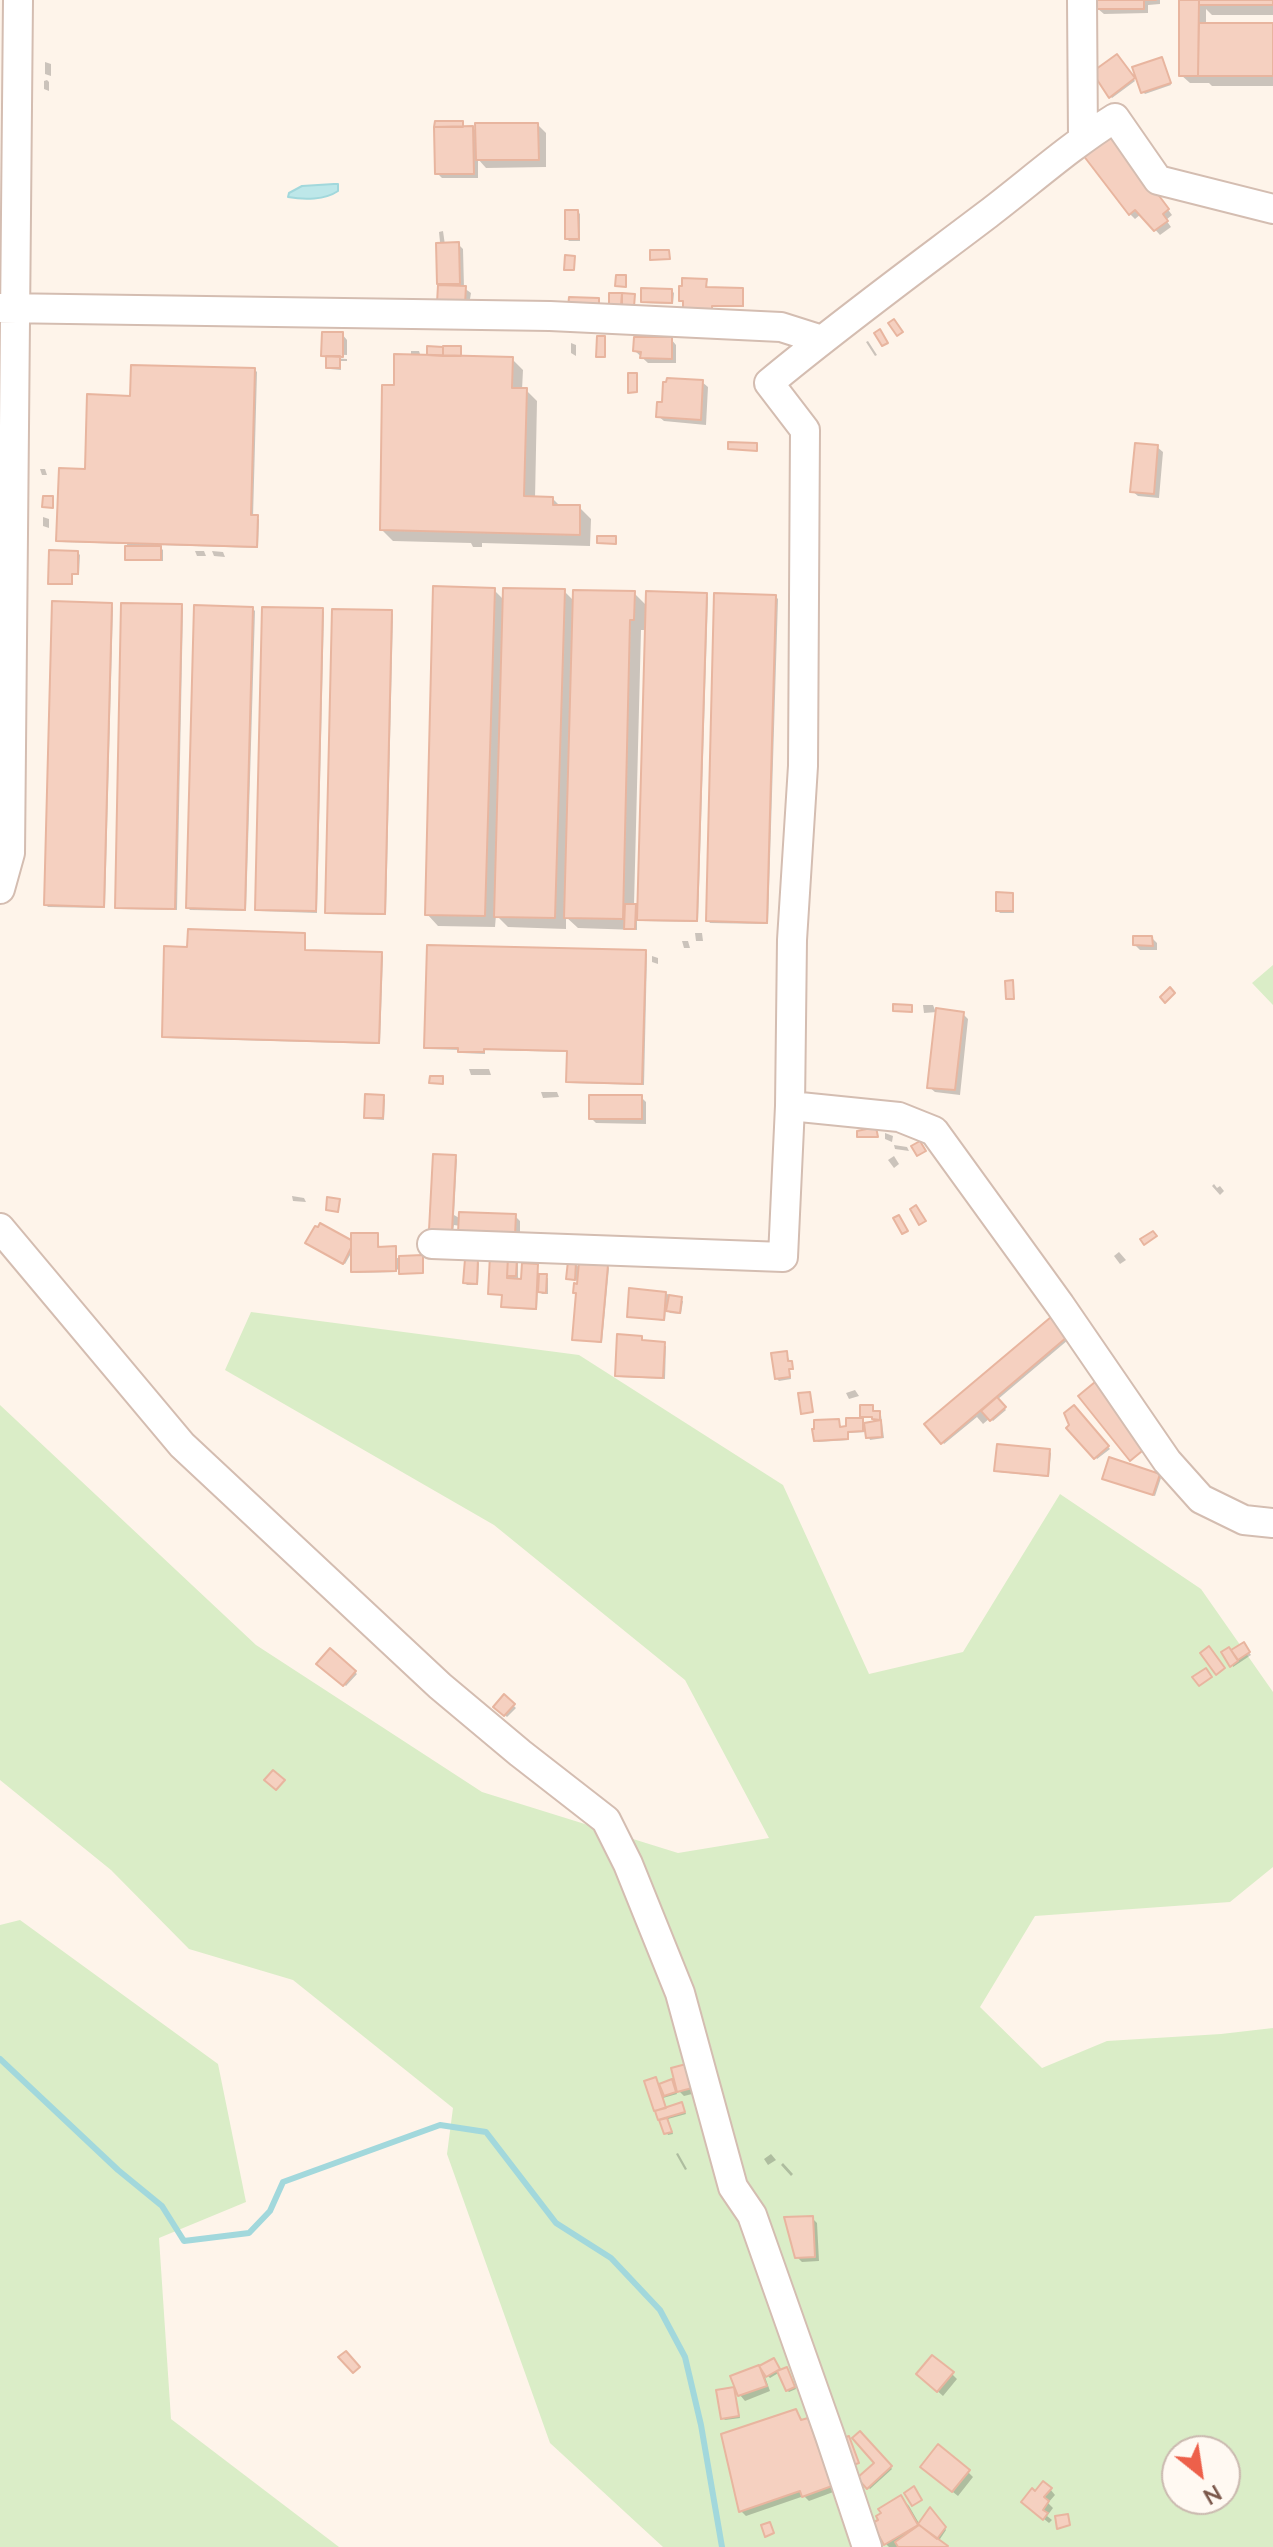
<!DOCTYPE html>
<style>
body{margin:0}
#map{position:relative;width:1273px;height:2547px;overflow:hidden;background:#fef4ea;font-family:"Nunito Sans",sans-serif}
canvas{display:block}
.north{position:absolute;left:1161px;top:2435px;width:80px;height:80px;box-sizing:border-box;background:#fff9f2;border:2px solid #cab9af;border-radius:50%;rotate:150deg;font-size:22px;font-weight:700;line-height:32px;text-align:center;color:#7b584b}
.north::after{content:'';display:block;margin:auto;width:28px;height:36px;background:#ed604a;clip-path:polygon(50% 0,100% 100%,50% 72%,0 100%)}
</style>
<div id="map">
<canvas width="1273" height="2547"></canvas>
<div class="north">N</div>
</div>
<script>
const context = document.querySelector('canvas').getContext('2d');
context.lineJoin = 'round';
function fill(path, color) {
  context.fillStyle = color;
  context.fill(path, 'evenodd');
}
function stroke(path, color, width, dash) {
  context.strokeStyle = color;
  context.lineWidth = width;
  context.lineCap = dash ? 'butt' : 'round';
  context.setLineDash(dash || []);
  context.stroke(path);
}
const green = new Path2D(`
 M1273,965V1005L1252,983Z
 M251,1312L579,1355L783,1485L869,1674L963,1652L1060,1494L1201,1589L1273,1692V1867L1230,1902L1035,1916L980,2007L1042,2068L1107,2041L1221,2034L1273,2028V2547H663L550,2443L447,2154L453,2108L293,1980L189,1949L111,1870L0,1780V1405L256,1645L482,1792L678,1853L769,1838L685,1680L494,1525L225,1370ZM1177,2451H1225V2499H1177Z
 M20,1920L218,2064L246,2202L159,2238L171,2419L339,2547H0V1925Z`);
const water = new Path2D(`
 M334,184H338V191C325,200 304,200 288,197L289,193L302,186Z`);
const shadow = new Path2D(`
 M1098,0H1160V4L1148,5V13L1104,14L1098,9Z
 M1181,0H1273V15H1212L1206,9V25H1273V86H1212L1209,83H1190L1181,75Z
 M1116,56L1135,81L1112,98L1110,96Z
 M1162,60L1171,85L1145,94L1143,92Z
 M45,62L51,64V76L45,74Z
 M47,80L49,82V91L44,89V81Z
 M462,123L464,128H473L478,133L538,125L546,133V167L486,168L478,159V178H442L437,173Z
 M1117,141L1172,215L1166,220L1171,227L1160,235L1141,214L1135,219L1130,214Z
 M578,212L580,214V241H569L567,239Z
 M443,231L445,245L458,244L463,249L464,288L471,293L470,299L486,302H439L438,245H442L440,242L439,232Z
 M706,280L708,289L742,290L744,292V307H713V313L681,300Z
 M672,291L674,293L673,304L645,303L643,301Z
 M342,334L347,340V355L323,354Z
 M671,339L676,345V363H648L635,351Z
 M868,341L877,355L875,356L866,342Z
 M571,343L576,345V356L571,353Z
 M460,348L462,358L512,359L523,370L522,390H526L537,401L535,499H553L561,507H579L591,519L590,546L482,543V547H473L471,543L393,541L382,530L396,387L411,357V351H419L421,357Z
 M326,358L347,359V361H341V370L330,369Z
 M255,370L257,372L253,517L259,519L258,548L158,545L163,550V561H129L127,544L61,542L58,540L87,471L132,398Z
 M702,382L708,387L706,425L664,421L658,416L664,404Z
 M1157,447L1163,452L1159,498L1138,496L1132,491Z
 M40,469H45L47,475H42Z
 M43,517L49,519V528L43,526Z
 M195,551H204L206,556H197Z
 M212,551L223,552L225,557L214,556Z
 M78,553L80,555L79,575H73V585H52L50,583Z
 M494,590L504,600L564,591L575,602L634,593L647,606L706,595L708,597L698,922L641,921L637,917V930L578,928L566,917V929L508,927L496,915L495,927L438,926L427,914ZM641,630H647L639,910L634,905Z
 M776,597L778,599L768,924L710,923L708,920Z
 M111,605L113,607L105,908L48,907L46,905Z
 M181,606L183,608L177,910L119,909L117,907Z
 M253,609L255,611L246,911L190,910L188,908Z
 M322,610L324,612L317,913L259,911L257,909Z
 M391,612L393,614L386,915L329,914L327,912Z
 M1012,895L1014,897V913H1000L998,911Z
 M695,933H702L703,941H696Z
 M304,935L306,937V952L381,954L383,956L380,1044L166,1038L164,1036Z
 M1152,938L1157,943V950H1140L1135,945Z
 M682,941H688L690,948H684Z
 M645,952L647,954L644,1085L570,1083L568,1081L569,1052L485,1050V1054L462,1053L460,1050L428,1049L426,1047Z
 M652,956L658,958V964L652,962Z
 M923,1005H933L935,1010L963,1014L968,1019L960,1095L935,1092L929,1087L937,1012L924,1013Z
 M469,1069H489L491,1075H471Z
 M541,1092H557L559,1097L543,1098Z
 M383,1097L385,1099L384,1120L368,1119L366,1117Z
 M641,1097L646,1102V1124L596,1123L591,1118Z
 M885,1133L893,1136L892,1142L885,1139Z
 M894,1145L907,1147L909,1151L895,1149Z
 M894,1156L899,1164L894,1168L888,1160Z
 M455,1157L457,1159L454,1215L461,1219L515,1216L520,1221V1240L460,1226L454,1225L453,1232L433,1231Z
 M1214,1184L1217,1188L1220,1186L1224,1191L1220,1195L1212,1186Z
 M292,1196L304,1198L306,1202L293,1201Z
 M377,1235L380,1249L395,1248L397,1258L422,1257L424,1271L400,1272L397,1269V1272L355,1273L353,1271V1250L345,1264L310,1245L353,1243Z
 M1119,1252L1126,1260L1120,1264L1114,1256Z
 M492,1257L516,1260L518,1262V1280L523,1281L537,1266L539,1276L548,1278V1294H542L538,1289L537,1310L506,1308L503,1306L504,1296L490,1293Z
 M477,1261L479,1263L478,1285H467L465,1283Z
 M575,1264L580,1268L607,1266L609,1268L602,1343L574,1339L578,1281L569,1279Z
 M665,1293L683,1301L681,1314L670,1313L666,1308L665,1321L629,1316Z
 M1050,1320L1068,1340L997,1400L1006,1410L993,1421L990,1418L983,1424L977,1417L944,1444L927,1424Z
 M641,1338L643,1342L666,1346L665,1379L619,1377L617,1375Z
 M786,1353L794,1370H790L791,1379L779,1381L776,1378Z
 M855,1390L859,1396L849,1399L846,1393Z
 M872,1407L874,1413L881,1415L884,1438L870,1440L867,1432L849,1433V1440L818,1442L816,1440L839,1421L841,1428L862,1420L864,1425L879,1423L874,1418L862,1416Z
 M1074,1408L1110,1449L1097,1459L1069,1428Z
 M1049,1451L1051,1453L1049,1477L998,1472L996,1470Z
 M1159,1476L1161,1478L1155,1496L1106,1480Z
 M1243,1644L1251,1655L1233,1667L1232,1652Z
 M330,1651L357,1674L346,1686L319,1663Z
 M504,1697L516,1708L507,1717L496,1707Z
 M673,2070L700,2092L684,2096L674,2086L677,2094L663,2098L667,2109L682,2105L686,2114L668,2119L673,2134L668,2135L647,2082L656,2079L659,2086L671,2082L678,2089Z
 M678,2153L687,2169L685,2170L676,2154Z
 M771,2154L776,2160L768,2165L764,2159Z
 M783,2163L793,2174L791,2176L781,2165Z
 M812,2218L817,2223L819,2261L802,2262L797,2257Z
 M773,2360L781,2371H788L796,2389L789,2392L787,2390L780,2372L770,2378L763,2371L770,2391L745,2401L740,2395L760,2368Z
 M952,2374L957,2379L943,2396L924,2379Z
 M733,2389L740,2418L725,2420L723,2418Z
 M796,2411L803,2421L808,2420L813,2425L836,2491L809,2501L804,2496L746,2516L741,2511Z
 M860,2433L892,2469L870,2489L860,2478L877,2463Z
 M1202,2436L1213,2437L1214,2444L1204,2443Z
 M928,2472H968L973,2477L958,2496Z
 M1050,2489L1055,2495L1048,2503L1053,2508L1047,2516L1052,2520L1049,2523L1029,2507L1035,2494Z
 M901,2498L909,2506L920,2525L932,2512L946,2530L938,2542L945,2547H889L886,2544Z`);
const stream = new Path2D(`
 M0,2059L118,2170L162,2206L184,2241L249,2233L270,2211L283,2182L440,2125L486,2132L556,2223L611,2258L660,2310L685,2357L701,2425L722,2547`);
const building = new Path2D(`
 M1096,0H1156H1144V9H1097Z
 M1179,0H1199L1198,76H1179Z
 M1199,0H1273V5H1199Z
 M1199,23H1273V76H1198Z
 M1117,54L1135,78L1109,98L1092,72Z
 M1162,57L1171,83L1141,93L1132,67Z
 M435,121H463V127H434Z
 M475,123H538L539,160H476Z
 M473,126L474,174H435L434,127Z
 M1112,133L1169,209L1163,214L1168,221L1154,231L1135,210L1129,215L1083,155Z
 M565,210H578L579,239H565Z
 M459,242L460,284H437L436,243Z
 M650,250H669L670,259L650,260Z
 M565,255L575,256L574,270H564Z
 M616,275H626V287L615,286Z
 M682,278L707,279L706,287L743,288V306H712V312L683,309V301H679V286H682Z
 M438,285L466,286L465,304L437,303Z
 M641,288L672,289V303L641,302Z
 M609,293H622L621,306H609Z
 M622,293L635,294L634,307L622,309Z
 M569,297L599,298V308L568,307Z
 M894,319L903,332L897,336L888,323Z
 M880,329L888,343L882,346L874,333Z
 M322,332H343V357L321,356Z
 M597,336H605V357H596Z
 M634,337H672V359L640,358L641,352L633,351Z
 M427,346L443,347V356L427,355Z
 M461,346V356H443V346Z
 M394,354L513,357L512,388H527L524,496L553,497V505H580V535L380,530L382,385H394Z
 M326,356H340V368H326Z
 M131,365L255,368L251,515H258L257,547L56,541L59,468L85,469L87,394L130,396Z
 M628,373H637V392L628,393Z
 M667,378L703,380L701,420L656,417L657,402H662L663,382H666Z
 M728,442L757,443V451L728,449Z
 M1135,443L1158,445L1154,494L1130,492Z
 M43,496H53V508L42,507Z
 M597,536H616V544L597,543Z
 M125,546H161V560H125Z
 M49,550L78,551V574H72V584H48Z
 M433,586L495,588L485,916L425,915Z
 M503,588L565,589L555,918L494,917Z
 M573,590L635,591L634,620H630L623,919L564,918Z
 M646,591L707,593L697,921L637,920Z
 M714,593L776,595L767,923L706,921Z
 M52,601L112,603L104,907L44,905Z
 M121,603L182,604L175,909L115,908Z
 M194,605L253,607L245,910L186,908Z
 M262,607L323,608L316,911L255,910Z
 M332,609L392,610L385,914L325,913Z
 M996,892L1013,893V911H996Z
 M625,904H636L635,929H624Z
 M188,929L305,933V950L382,952L379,1043L162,1037L164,946L187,947Z
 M1133,936H1152L1153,946L1133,945Z
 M427,945L646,950L642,1084L566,1082L567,1051L484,1049V1052H458V1048H424Z
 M1013,980L1014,999H1006L1005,981Z
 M1170,987L1175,993L1165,1003L1160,997Z
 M893,1004L912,1005V1012L893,1011Z
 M936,1008L964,1012L955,1090L927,1088Z
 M430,1076H443V1084L429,1083Z
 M365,1094L384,1095L383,1118H364Z
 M589,1095H642V1119H589Z
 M876,1127L878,1137H857V1131Z
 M920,1141L926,1151L917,1156L911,1146Z
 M433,1154L456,1155L452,1231L429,1230Z
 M327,1197L340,1199L338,1212L326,1210Z
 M916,1205L926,1221L919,1225L910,1209Z
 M459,1212L516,1214L515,1235L458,1233Z
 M899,1215L908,1231L902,1234L893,1218Z
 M320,1223L351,1240V1248L343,1264L305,1243L315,1226L318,1227Z
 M1153,1231L1157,1236L1144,1245L1140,1239Z
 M351,1233H378V1247L396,1246V1271L351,1272Z
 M423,1255V1273L399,1274V1256Z
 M490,1255L508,1256L507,1278L521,1279L522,1263L538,1264L536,1309L501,1307L502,1295L488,1294Z
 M508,1258H517L516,1276H507Z
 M465,1259H478L477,1284L463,1283Z
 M568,1261L576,1262L575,1280L566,1279Z
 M579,1262L608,1265L601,1342L572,1340L576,1293H573L574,1283L577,1284Z
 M539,1274H547L546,1293L538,1292Z
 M629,1288L666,1292L664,1320L627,1317Z
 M669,1295L682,1297L680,1313L666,1311Z
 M1051,1317L1067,1337L941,1444L924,1424Z
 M617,1334L642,1336V1340L665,1342L663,1378L615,1376Z
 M787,1351L788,1361H792L793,1369H789L790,1377L775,1379L771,1353Z
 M1095,1382L1147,1447L1130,1461L1078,1396Z
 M810,1392L813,1412L801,1414L798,1393Z
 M997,1397L1006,1407L990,1421L981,1411Z
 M860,1405H873V1411H880V1420L872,1419V1417H860Z
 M1074,1405L1109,1446L1094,1459L1066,1428L1069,1425L1064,1413Z
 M846,1418H863V1431L848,1432V1439L814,1441L812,1429H814V1420L839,1419L840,1427L846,1426Z
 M881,1420L882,1437L866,1438L864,1423Z
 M997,1444L1050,1449L1048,1476L994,1471Z
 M1109,1457L1160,1474L1153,1495L1102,1479Z
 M1244,1642L1250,1652L1238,1660L1231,1650Z
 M1209,1646L1225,1668L1216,1675L1200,1653Z
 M1229,1647L1238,1661L1230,1667L1221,1652Z
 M330,1648L356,1671L343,1686L316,1664Z
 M1206,1668L1212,1677L1199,1686L1192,1677Z
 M504,1694L515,1704L504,1716L493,1707Z
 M273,1770L285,1780L276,1790L264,1780Z
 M690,2063L696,2087L677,2092L671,2068Z
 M656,2077L666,2108L654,2111L644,2081Z
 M672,2079L676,2092L664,2096L659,2084Z
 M682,2102L685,2112L658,2120L655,2111Z
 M667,2118L672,2132L664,2134L659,2120Z
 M813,2216L815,2257L795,2258L784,2217Z
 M346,2351L360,2367L353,2373L338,2357Z
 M932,2355L954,2372L937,2392L916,2374Z
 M774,2358L780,2369L766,2377L759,2366Z
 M759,2365L767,2386L738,2396L730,2376Z
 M787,2367L795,2387L786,2391L777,2371Z
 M734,2387L739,2416L721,2419L716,2390Z
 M796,2409L801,2420L808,2418L832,2486L802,2497L800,2491L739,2512L721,2434Z
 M860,2431L892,2466L867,2489L857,2478L874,2463L852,2438Z
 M849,2436L859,2463L850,2466L840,2439Z
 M938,2444L970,2470L952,2492L920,2467Z
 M1043,2481L1052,2488L1044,2497L1049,2501L1043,2510L1048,2513L1043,2520L1021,2502L1032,2488L1035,2491Z
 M914,2486L922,2500L912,2506L904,2493Z
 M901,2495L918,2525L884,2545L872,2523L878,2520L876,2516L881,2513L878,2509Z
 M930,2507L946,2527L937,2539L918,2524Z
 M1068,2514L1070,2525L1057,2529L1055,2516Z
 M770,2522L774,2533L765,2537L761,2525Z
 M919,2525L948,2546L947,2547H898L895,2542Z`);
const minor = new Path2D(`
 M1082,0L1083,138
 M0,308L550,316L781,327L822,340
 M0,889L10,853L18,0
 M790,1106L899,1117L934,1131L1060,1305L1167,1461L1201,1499L1244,1520L1273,1523
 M0,1228L182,1445L440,1686L520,1753L606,1820L628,1864L680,1993L733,2187L752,2215L830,2436L867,2547
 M432,1244L783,1257L790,1106L792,940L803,766L805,430L769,383C840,324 914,270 988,214C1030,182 1070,146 1115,118L1158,180L1273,209`);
fill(green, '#daedc7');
fill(water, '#bde7e9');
stroke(water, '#a2d8dc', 2);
fill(shadow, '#0003');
stroke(stream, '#a2d8dc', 6);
fill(building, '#f5d0c0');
stroke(building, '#e8b59f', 2);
stroke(minor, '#d4bdb1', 32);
stroke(minor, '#fff', 28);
</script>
